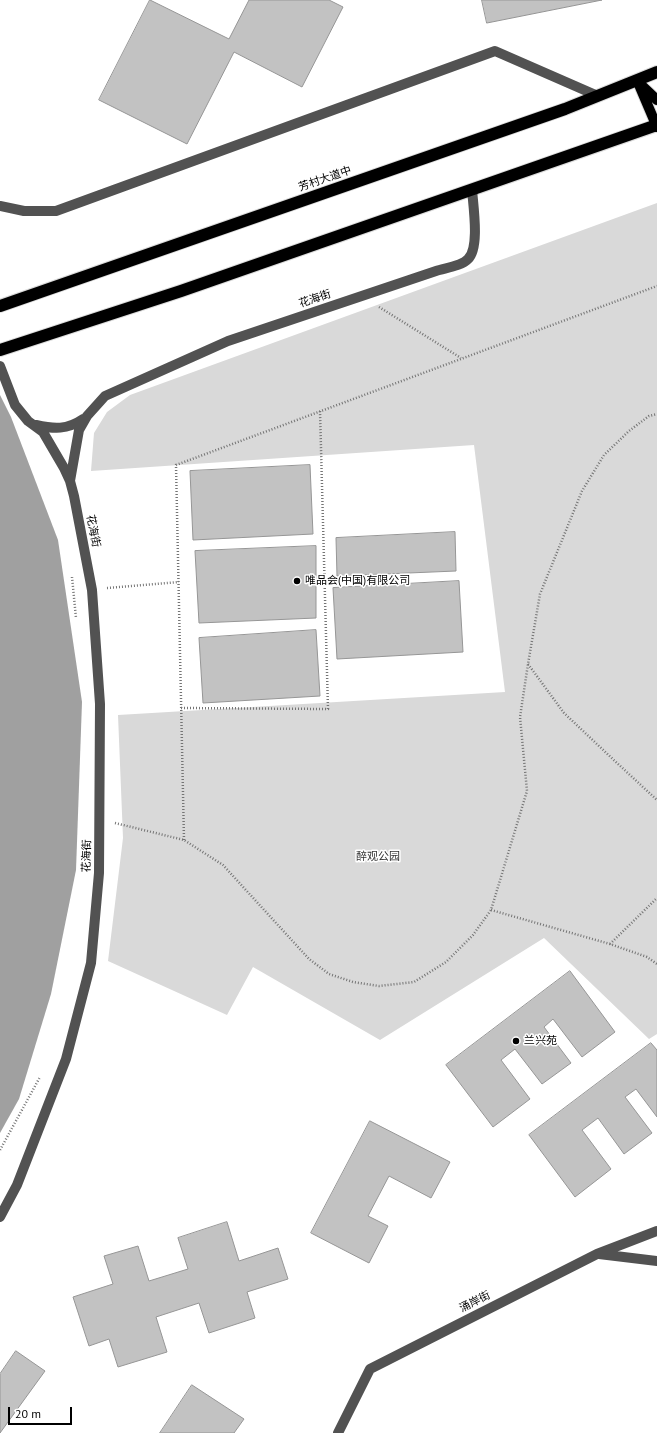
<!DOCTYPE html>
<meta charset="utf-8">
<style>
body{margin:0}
#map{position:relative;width:657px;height:1433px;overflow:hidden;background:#fff;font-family:"PT Sans",sans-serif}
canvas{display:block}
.scale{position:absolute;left:8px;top:1407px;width:64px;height:18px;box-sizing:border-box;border:2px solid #000;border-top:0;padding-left:5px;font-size:12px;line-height:14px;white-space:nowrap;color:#000;-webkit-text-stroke:3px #fff;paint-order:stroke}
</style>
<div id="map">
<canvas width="657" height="1433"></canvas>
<div class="scale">20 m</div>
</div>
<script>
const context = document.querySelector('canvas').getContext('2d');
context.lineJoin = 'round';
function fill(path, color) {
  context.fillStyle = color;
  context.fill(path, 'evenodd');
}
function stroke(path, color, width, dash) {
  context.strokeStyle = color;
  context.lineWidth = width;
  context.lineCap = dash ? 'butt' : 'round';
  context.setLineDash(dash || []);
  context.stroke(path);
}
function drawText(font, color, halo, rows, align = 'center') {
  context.font = font + ' "PT Sans","Noto Sans SC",sans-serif';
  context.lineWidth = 3;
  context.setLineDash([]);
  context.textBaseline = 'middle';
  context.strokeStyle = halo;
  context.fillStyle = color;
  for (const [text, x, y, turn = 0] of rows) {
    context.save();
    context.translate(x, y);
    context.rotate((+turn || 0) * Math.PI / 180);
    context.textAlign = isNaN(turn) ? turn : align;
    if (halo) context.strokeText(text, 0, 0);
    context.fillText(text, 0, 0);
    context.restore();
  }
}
const green = new Path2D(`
 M657,203V1034L649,1039L544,938L380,1040L253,967L227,1015L108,961L123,838L118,715L505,692L474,445L91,471L94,433L107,412L130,395Z`);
const water = new Path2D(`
 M0,395L11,417L58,540L82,702L76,870L51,994L19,1099L0,1133Z`);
const building = new Path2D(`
 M150,0L229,39L249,0H329L343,7L302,87L234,52L187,144L99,100Z
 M482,0H602L487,23Z
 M310,465L313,534L193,540L190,471Z
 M455,532L456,571L337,576L336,538Z
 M316,546V618L199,623L195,551Z
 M459,581L463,652L337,659L333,588Z
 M316,630L320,696L203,703L199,638Z
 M570,971L615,1032L582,1057L553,1019L544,1027L571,1063L542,1084L515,1049L501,1060L530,1099L493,1127L446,1065Z
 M651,1043L657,1050V1117L636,1089L625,1097L652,1133L624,1154L598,1118L582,1130L611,1169L575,1197L529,1135Z
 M370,1121L450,1162L431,1198L389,1176L368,1216L388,1226L369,1263L311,1233Z
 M227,1222L239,1261L278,1248L288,1279L247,1292L255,1318L209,1333L199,1303L156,1317L167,1352L118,1367L109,1339L89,1346L73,1297L113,1284L104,1256L138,1246L149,1281L188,1269L178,1238Z
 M16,1351L45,1371L0,1433V1374Z
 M192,1385L244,1419L234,1433H160Z`);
const path = new Path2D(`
 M379,307L461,358
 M72,577L76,618
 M107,588L179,582
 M528,664L564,713L617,763L657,800
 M181,708L328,709L320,411
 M115,823L184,840L223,865L309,959L329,974L353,982L379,986L414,982L446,962L473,935L491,910L527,791L520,717L528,664L540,594L582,491L604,455L629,431L649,416L657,414
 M184,840L176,465L657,286
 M491,910L610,944L647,957L657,964
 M610,944L657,898
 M0,1150L40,1077`);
const minor = new Path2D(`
 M0,206L24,211H56L495,51L598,96
 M0,366L15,405L28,421L43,432L64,468L70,481L74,496L92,590L100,704L99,873L91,963L66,1059L17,1185L0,1217
 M36,425C54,429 67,430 83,419
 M70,481L79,430L87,416L105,396L228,341L436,271C445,268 462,266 468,259C480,248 473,205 472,189
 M599,1254L657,1261
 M338,1433L370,1369L597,1254L657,1231`);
const major = new Path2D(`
 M637,80L657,127
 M639,83L657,100`);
const highway = new Path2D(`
 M0,306L565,109L657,72
 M0,350L181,291L657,125`);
const markers = [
 [297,581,4,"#000"],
 [516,1041,4,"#000"]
];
const streetNames = [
 ["芳村大道中",325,179,-19],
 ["花海街",315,299,-19],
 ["花海街",93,531,79],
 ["花海街",87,856,-89],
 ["涌岸街",475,1302,-27]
];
const poiNames = [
 ["唯品会(中国)有限公司",305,581],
 ["兰兴苑",524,1041]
];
const parkNames = [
 ["醉观公园",378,857]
];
fill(green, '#d9d9d9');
fill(water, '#a0a0a0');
fill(building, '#c2c2c2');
stroke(building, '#969696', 1);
stroke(major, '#dbdbdb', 12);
stroke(highway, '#dbdbdb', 14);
stroke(path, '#747474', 2.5, [1, 2]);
stroke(minor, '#525252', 10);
stroke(major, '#000', 10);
stroke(highway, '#000', 12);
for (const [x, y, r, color] of markers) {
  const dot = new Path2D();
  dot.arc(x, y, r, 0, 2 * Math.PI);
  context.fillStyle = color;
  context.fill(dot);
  stroke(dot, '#fff', 1.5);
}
drawText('11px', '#000', '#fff', streetNames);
drawText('11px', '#000', '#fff', poiNames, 'left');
drawText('11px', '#303030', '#fff', parkNames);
</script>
